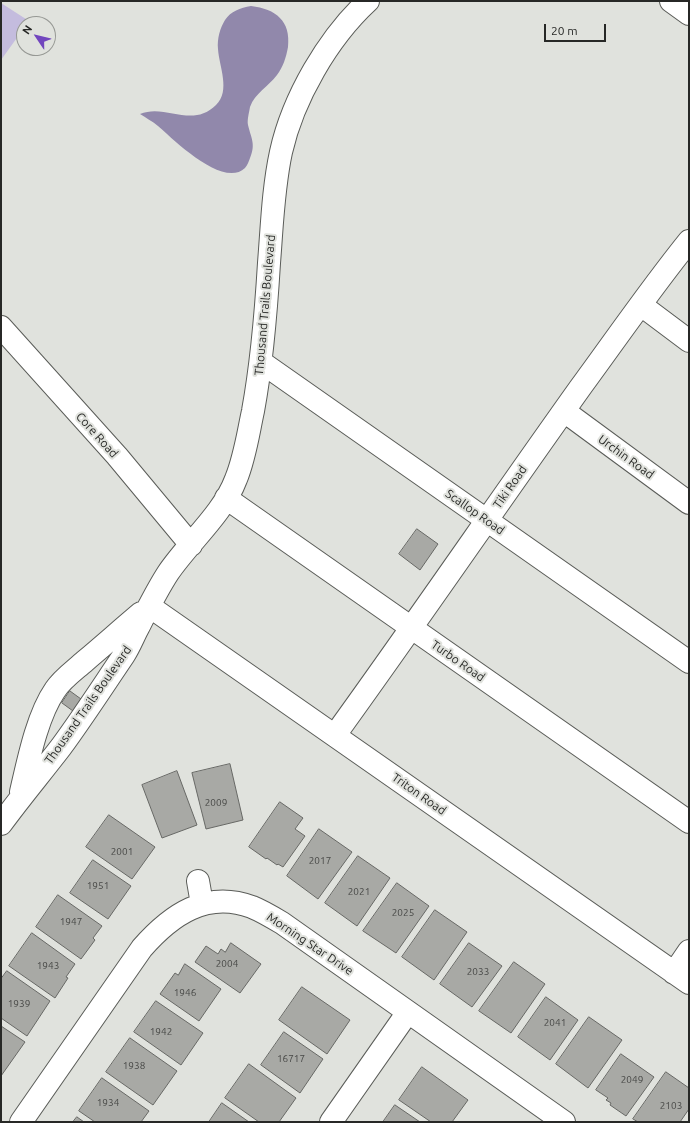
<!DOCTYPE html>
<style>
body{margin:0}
#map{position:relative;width:690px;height:1123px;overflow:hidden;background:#e0e2dd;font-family:Ubuntu,sans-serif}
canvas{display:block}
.frame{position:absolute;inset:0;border:2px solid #272826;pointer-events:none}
.north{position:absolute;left:16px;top:16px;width:40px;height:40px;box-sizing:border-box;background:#e0e2dd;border:1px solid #969894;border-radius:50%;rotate:305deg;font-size:11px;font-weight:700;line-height:16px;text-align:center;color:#272826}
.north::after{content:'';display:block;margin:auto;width:14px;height:18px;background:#7246be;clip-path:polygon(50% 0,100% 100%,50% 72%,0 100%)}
.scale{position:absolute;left:544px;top:24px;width:62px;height:18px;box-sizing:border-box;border:2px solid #272826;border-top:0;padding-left:5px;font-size:12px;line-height:14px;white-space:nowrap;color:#272826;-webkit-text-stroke:3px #e0e2dd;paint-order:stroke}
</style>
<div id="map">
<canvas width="690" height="1123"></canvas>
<div class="frame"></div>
<div class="north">N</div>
<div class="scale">20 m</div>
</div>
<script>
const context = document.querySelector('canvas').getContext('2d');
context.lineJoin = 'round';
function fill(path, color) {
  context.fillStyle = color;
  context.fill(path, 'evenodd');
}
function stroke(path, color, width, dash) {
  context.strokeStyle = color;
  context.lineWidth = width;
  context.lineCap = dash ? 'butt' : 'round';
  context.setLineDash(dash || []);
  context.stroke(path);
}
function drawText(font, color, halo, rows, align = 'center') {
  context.font = font + ' Ubuntu,sans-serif';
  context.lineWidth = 4;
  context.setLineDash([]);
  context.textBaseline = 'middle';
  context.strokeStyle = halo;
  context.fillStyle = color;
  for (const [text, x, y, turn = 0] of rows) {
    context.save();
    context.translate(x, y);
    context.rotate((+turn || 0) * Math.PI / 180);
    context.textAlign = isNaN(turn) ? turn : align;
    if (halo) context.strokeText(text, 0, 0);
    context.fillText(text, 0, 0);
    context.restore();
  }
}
const green = new Path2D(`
 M1,3L29,21L27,24H24V28L1,60Z`);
const water = new Path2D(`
 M251,6C276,9 291,21 288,47C286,58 283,67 277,75C268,87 255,93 250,107C249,113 247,120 248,125C251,138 256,144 250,158C249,161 247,166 245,168C223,189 173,139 158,126C152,121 146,118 140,114C165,103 192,129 216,105C231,91 219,66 218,49C217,39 220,28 225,20C231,11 240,8 251,6Z`);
const building = new Path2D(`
 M417,529L438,544L420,570L399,554Z
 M70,691L81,699L73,711L62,703Z
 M230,764L243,820L206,829L192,773Z
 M177,771L197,825L162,838L142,785Z
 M280,802L303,818L295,829L305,836L283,867L278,864L277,865L267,858L266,859L249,847Z
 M109,815L155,847L132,879L86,847Z
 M319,829L352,852L318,899L287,876Z
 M358,856L390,878L357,926L325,903Z
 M93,860L131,886L108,919L70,893Z
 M397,883L429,906L396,953L363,931Z
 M58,895L102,926L93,938L95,940L81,959L36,927Z
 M435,910L467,932L434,980L402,957Z
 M32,933L75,964L66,977L68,978L55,998L9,966Z
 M231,943L261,964L240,993L195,962L206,946L218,954L221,949L225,952Z
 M469,943L502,966L472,1007L440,984Z
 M514,962L545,984L511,1033L479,1011Z
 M185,964L221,989L199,1021L160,994L175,973L178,975Z
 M7,971L50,1001L27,1036L1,1018V979Z
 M302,987L350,1020L327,1054L279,1020Z
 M546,997L578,1020L550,1060L518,1037Z
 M156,1001L203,1033L181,1065L134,1032Z
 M589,1017L622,1040L588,1088L556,1064Z
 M1,1026L25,1042L1,1076Z
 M284,1032L323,1059L300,1093L261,1065Z
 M130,1038L177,1071L153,1105L106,1072Z
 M621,1054L654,1077L626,1116L610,1105L611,1103L606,1100L608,1098L596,1090Z
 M249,1064L296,1098L279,1122H259L225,1098Z
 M422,1067L468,1100L452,1122H431L399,1100Z
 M666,1072L689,1088V1109L680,1122H638L633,1119Z
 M102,1078L149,1111L141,1122H95L79,1111Z
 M222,1103L249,1122H209Z
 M395,1105L420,1122H383Z
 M77,1117L84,1122H73Z`);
const minor = new Path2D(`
 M671,1L689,14
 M641,305L689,341
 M1,327L117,456L191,545
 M261,362L689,662
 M564,411L689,503
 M226,498L689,822
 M149,606L689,983
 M335,735C418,620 498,503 580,388C616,339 651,288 689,241
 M21,792C28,762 37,716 55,690C62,679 75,670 85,661C104,645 122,629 141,613
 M1,824C20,798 41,773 61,747C83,717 103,686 124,655C130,646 134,635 139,626C148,608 157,590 168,573C189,542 223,514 236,479C245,457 248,434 253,411C262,362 266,313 269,263C272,226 273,189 281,152C293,98 328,38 368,1
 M198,881L202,904
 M674,973L689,951
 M21,1122L142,948C171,915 206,890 252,907C262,911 272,917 282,923L564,1122
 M331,1122L408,1012`);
const numberNames = [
 ["2009",216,803],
 ["2001",122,852],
 ["2017",320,861],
 ["1951",98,886],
 ["2021",359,892],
 ["2025",403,913],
 ["1947",71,922],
 ["2004",227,964],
 ["1943",48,966],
 ["2033",478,972],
 ["1946",185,993],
 ["1939",19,1004],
 ["2041",555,1023],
 ["1942",161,1032],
 ["16717",291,1059],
 ["1938",134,1066],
 ["2049",632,1080],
 ["1934",108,1103],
 ["2103",671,1106]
];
const streetNames = [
 ["Thousand Trails Boulevard",265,305,-85],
 ["Core Road",97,435,48],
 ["Urchin Road",626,457,36],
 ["Tiki Road",510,487,-55],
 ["Scallop Road",475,512,35],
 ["Turbo Road",458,661,35],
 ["Thousand Trails Boulevard",88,705,-55],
 ["Triton Road",419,794,35],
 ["Morning Star Drive",310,944,34]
];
fill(green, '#c4bcde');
fill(water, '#9188ab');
fill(building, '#a8a9a5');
stroke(building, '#676865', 1);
stroke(minor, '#5a5c58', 24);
stroke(minor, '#fff', 22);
drawText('10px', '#474846', null, numberNames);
drawText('12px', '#272826', '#e0e2dd', streetNames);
</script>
